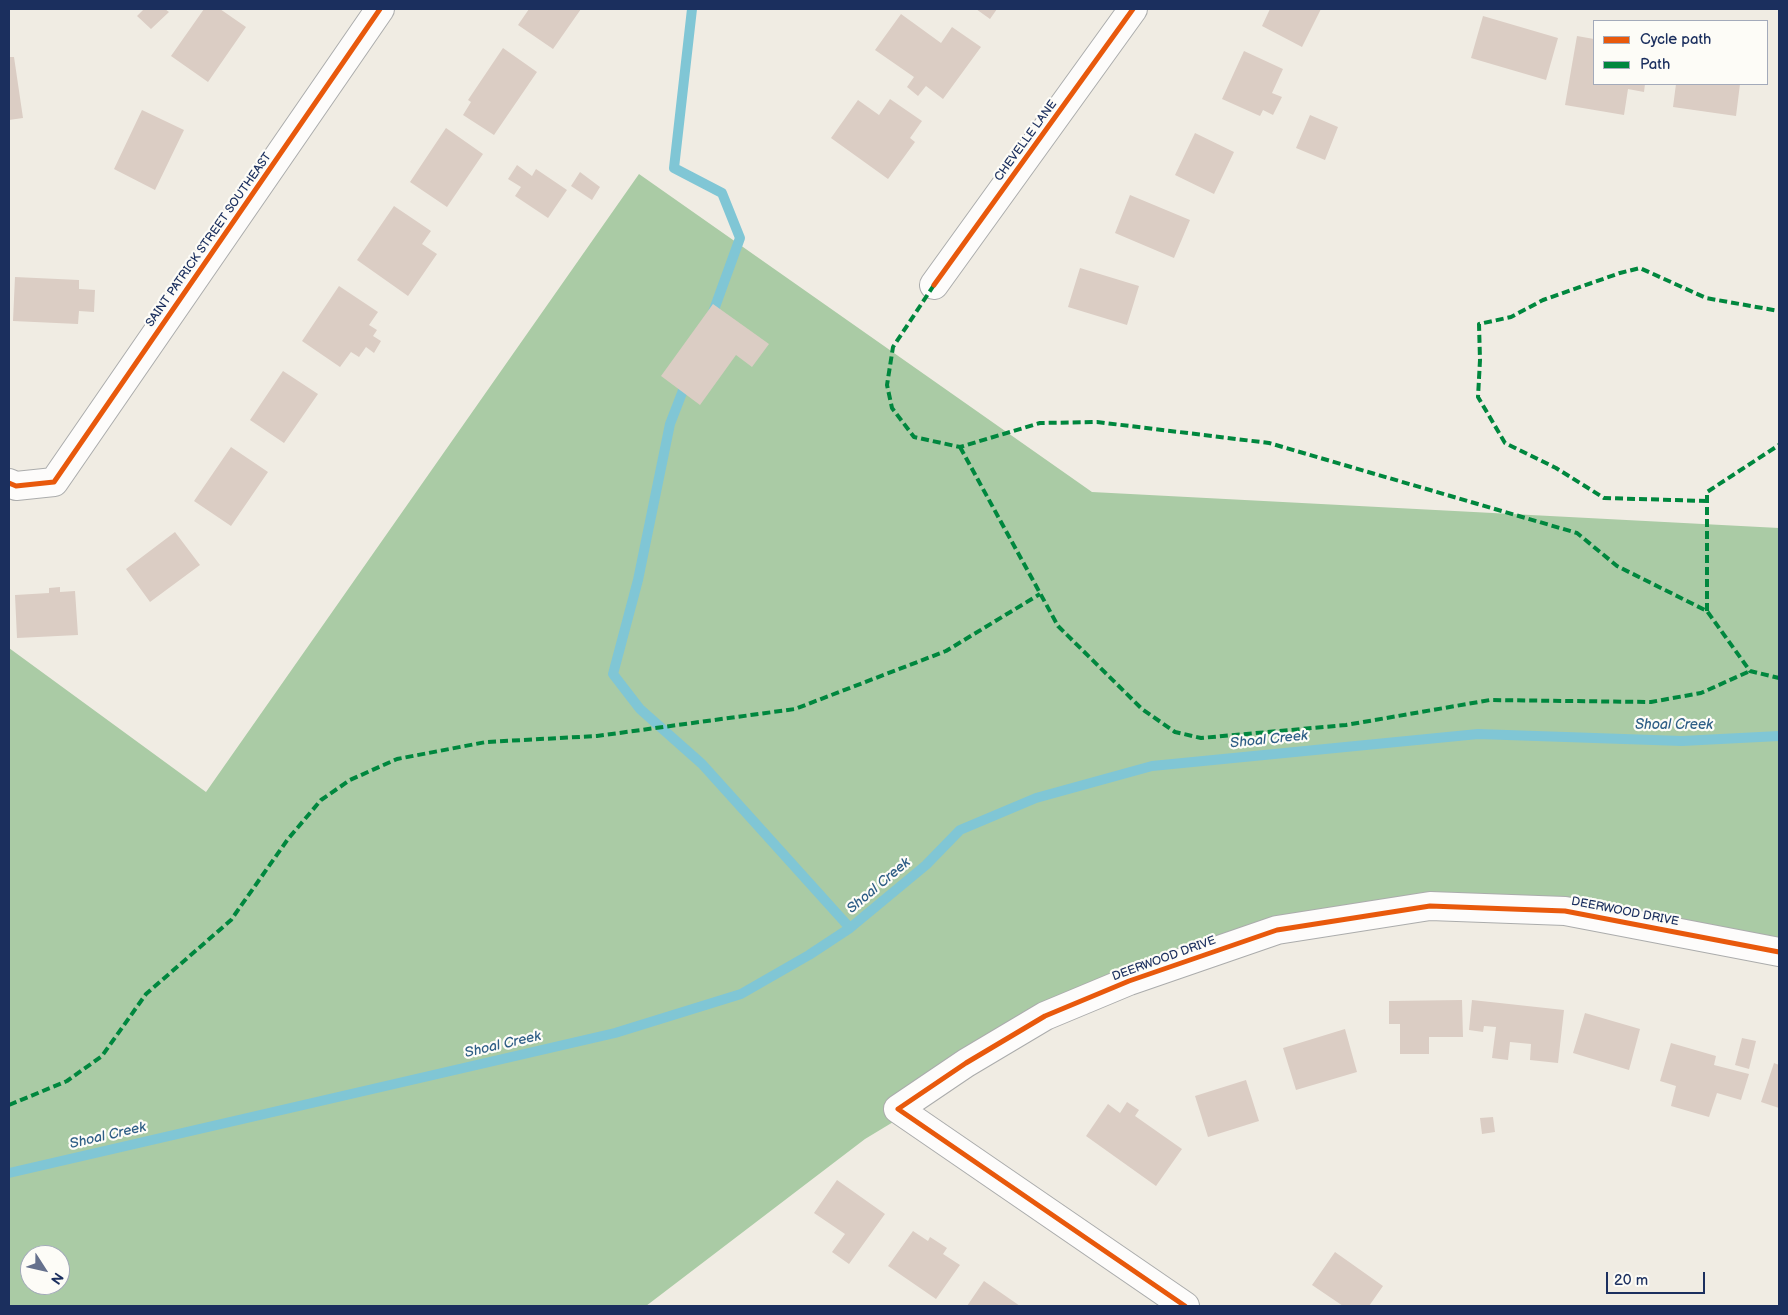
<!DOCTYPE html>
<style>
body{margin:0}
#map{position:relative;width:1788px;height:1315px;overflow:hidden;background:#f0ece3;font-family:"Balsamiq Sans",sans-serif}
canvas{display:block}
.frame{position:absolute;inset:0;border:10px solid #1b2f5e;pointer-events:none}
.legend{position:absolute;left:1593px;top:20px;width:175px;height:65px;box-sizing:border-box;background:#fdfcf7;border:1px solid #a3aaba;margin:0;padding:6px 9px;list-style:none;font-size:15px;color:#1b2f5e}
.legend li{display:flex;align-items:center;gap:10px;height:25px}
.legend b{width:25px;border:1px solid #a3aaba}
.north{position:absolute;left:20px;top:1245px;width:50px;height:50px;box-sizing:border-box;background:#fdfcf7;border:1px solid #a3aaba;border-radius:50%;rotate:125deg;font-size:14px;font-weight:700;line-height:20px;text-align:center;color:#1b2f5e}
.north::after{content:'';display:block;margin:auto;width:18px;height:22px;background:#66718d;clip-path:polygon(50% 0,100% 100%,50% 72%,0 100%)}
.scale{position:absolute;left:1606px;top:1272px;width:99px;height:22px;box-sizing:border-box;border:2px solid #1b2f5e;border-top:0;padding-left:6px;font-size:15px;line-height:18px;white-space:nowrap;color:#1b2f5e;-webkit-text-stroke:4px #fdfcf7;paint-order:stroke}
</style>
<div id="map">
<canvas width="1788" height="1315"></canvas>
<div class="frame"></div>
<ul class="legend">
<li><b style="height:6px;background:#e8590c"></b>Cycle path</li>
<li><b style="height:6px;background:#00873e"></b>Path</li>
</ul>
<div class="north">N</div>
<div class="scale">20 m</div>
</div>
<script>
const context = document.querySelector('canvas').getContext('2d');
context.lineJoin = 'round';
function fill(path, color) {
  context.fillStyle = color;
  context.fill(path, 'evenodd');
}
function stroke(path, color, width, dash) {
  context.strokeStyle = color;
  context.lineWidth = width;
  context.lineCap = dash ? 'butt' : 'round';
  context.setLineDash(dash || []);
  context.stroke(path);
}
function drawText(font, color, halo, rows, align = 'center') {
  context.font = font + ' "Balsamiq Sans",sans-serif';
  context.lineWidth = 4.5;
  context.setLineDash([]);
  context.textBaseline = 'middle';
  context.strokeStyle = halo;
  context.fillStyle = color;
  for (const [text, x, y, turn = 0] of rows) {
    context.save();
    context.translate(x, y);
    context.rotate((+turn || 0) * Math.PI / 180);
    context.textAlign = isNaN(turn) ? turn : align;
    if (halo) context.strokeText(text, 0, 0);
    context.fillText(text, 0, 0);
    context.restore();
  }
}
const forest = new Path2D(`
 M639,174L1092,492L1779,528V952L1443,902L1125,982L865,1139L646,1306H9V648L206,792ZM30,1255H60V1285H30Z`);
const stream = new Path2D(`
 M692,9L674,168L722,193L740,238L711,318
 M687,380L670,424L638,580L613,674L640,709L702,764L850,928
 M9,1173L615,1033L741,994L809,955L850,928L926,865L960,830L1036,798L1152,766L1478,734L1682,741L1779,736`);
const building = new Path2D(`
 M144,9H165L169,12L151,29L137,16Z
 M204,9H220L246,27L208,82L171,56Z
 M529,9H581L553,49L518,25Z
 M976,9H997L990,19Z
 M1270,9H1321L1302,47L1262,26Z
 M901,14L941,43L952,27L981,47L943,99L926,86L918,96L907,87L914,77L875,50Z
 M1483,16L1558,38L1546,80L1471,58Z
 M1577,36L1594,39V84H1645L1644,92L1628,89L1624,115L1565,105Z
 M503,48L537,72L494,135L463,115L471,102L468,100Z
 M1244,51L1283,69L1272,93L1282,97L1273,115L1263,110L1260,116L1222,99Z
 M9,57H14L23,118L9,120Z
 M1676,84H1740L1736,116L1673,107Z
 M890,99L922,121L910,138L915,142L888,179L831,138L858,100L879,115Z
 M142,110L184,130L155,190L114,169Z
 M1310,115L1338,127L1325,160L1296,148Z
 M446,128L483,154L447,207L410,182Z
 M1195,133L1234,152L1214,194L1175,175Z
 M517,165L532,176L536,169L567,190L548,218L515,196L521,187L508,179Z
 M580,172L600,187L592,200L571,186Z
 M1130,195L1190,220L1174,258L1115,233Z
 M394,206L431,231L422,244L437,254L408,296L357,260Z
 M1080,268L1139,286L1127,325L1068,307Z
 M15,277L79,280V289L95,290L94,312L79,311L78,324L13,321Z
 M339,286L378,312L369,325L377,330L373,336L381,341L374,353L366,347L359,357L351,352L340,367L302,341Z
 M713,304L769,344L752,367L736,355L700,405L661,376Z
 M283,371L318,394L284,443L250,420Z
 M231,447L268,472L231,526L194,501Z
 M175,532L200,565L150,602L126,569Z
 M60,587V592L75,591L78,635L17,638L15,595L49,593V588Z
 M1462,1000L1463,1037H1429V1054H1400V1024H1389V1001Z
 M1472,1000L1564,1010L1558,1063L1530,1060L1531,1044L1510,1042L1508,1060L1492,1058L1496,1027L1484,1026L1483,1032L1469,1030Z
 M1585,1013L1640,1029L1629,1070L1573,1053Z
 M1345,1029L1357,1072L1296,1090L1283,1048Z
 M1742,1038L1756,1041L1749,1069L1735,1065Z
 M1671,1043L1716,1056L1714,1065L1749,1074L1741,1100L1717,1093L1709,1117L1671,1106L1676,1086L1660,1081Z
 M1774,1063L1779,1065V1108L1761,1102Z
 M1246,1080L1259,1121L1208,1137L1195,1096Z
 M1127,1102L1139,1110L1135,1116L1182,1149L1156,1186L1086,1136L1108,1104L1120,1113Z
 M1493,1117L1495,1132L1482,1134L1480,1118Z
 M837,1180L885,1214L849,1264L832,1252L845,1234L814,1213Z
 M913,1231L928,1241L930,1237L947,1248L943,1254L960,1265L936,1299L888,1266Z
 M1335,1252L1383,1286L1369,1306H1343L1312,1285Z
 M984,1281L1020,1306H967Z`);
const minor = new Path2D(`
 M934,285L1133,9
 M9,483L16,486L54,482L380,9
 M1185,1306L898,1109L966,1063L1045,1016L1129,981L1277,930L1430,906L1565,911L1779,952`);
const quiet = new Path2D(`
 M934,285L893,347L887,385L892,408L914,437L960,447L1040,423L1097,422L1269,443L1577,533L1617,566L1707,611L1750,671L1779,678
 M960,447L1058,626L1142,709L1175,732L1201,738L1346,725L1490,700L1651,702L1701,693L1750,671
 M1707,501L1604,498L1556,468L1505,443L1478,397L1480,360L1479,324L1511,317L1543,300L1620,273L1640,268L1706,298L1779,311
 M1707,611V492L1779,445
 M9,1105L67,1081L102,1056L146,994L231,920L288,839L321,800L350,780L397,759L486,742L597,736L795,709L946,651L1040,594`);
const cycleway = new Path2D(`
 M934,285L1133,9
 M9,483L16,486L54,482L380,9
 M1185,1306L898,1109L966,1063L1045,1016L1129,981L1277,930L1430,906L1565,911L1779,952`);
const streetNames = [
 ["CHEVELLE LANE",1026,141,-54],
 ["SAINT PATRICK STREET SOUTHEAST",209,240,-55],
 ["DEERWOOD DRIVE",1625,912,11],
 ["DEERWOOD DRIVE",1164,959,-20]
];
const waterNames = [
 ["Shoal Creek",1674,725],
 ["Shoal Creek",1269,740,-6],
 ["Shoal Creek",879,886,-40],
 ["Shoal Creek",503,1045,-13],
 ["Shoal Creek",108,1136,-13]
];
fill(forest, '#aacba5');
stroke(stream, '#80c6d5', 10);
fill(building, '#dbcdc4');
stroke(minor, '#abacac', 30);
stroke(minor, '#fdfcfb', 28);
stroke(quiet, '#00873e', 4, [8, 4]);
stroke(cycleway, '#e8590c', 5);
drawText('12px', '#1b2f5e', '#fdfcf7', streetNames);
drawText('italic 14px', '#2e5e86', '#fdfcf7', waterNames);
</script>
